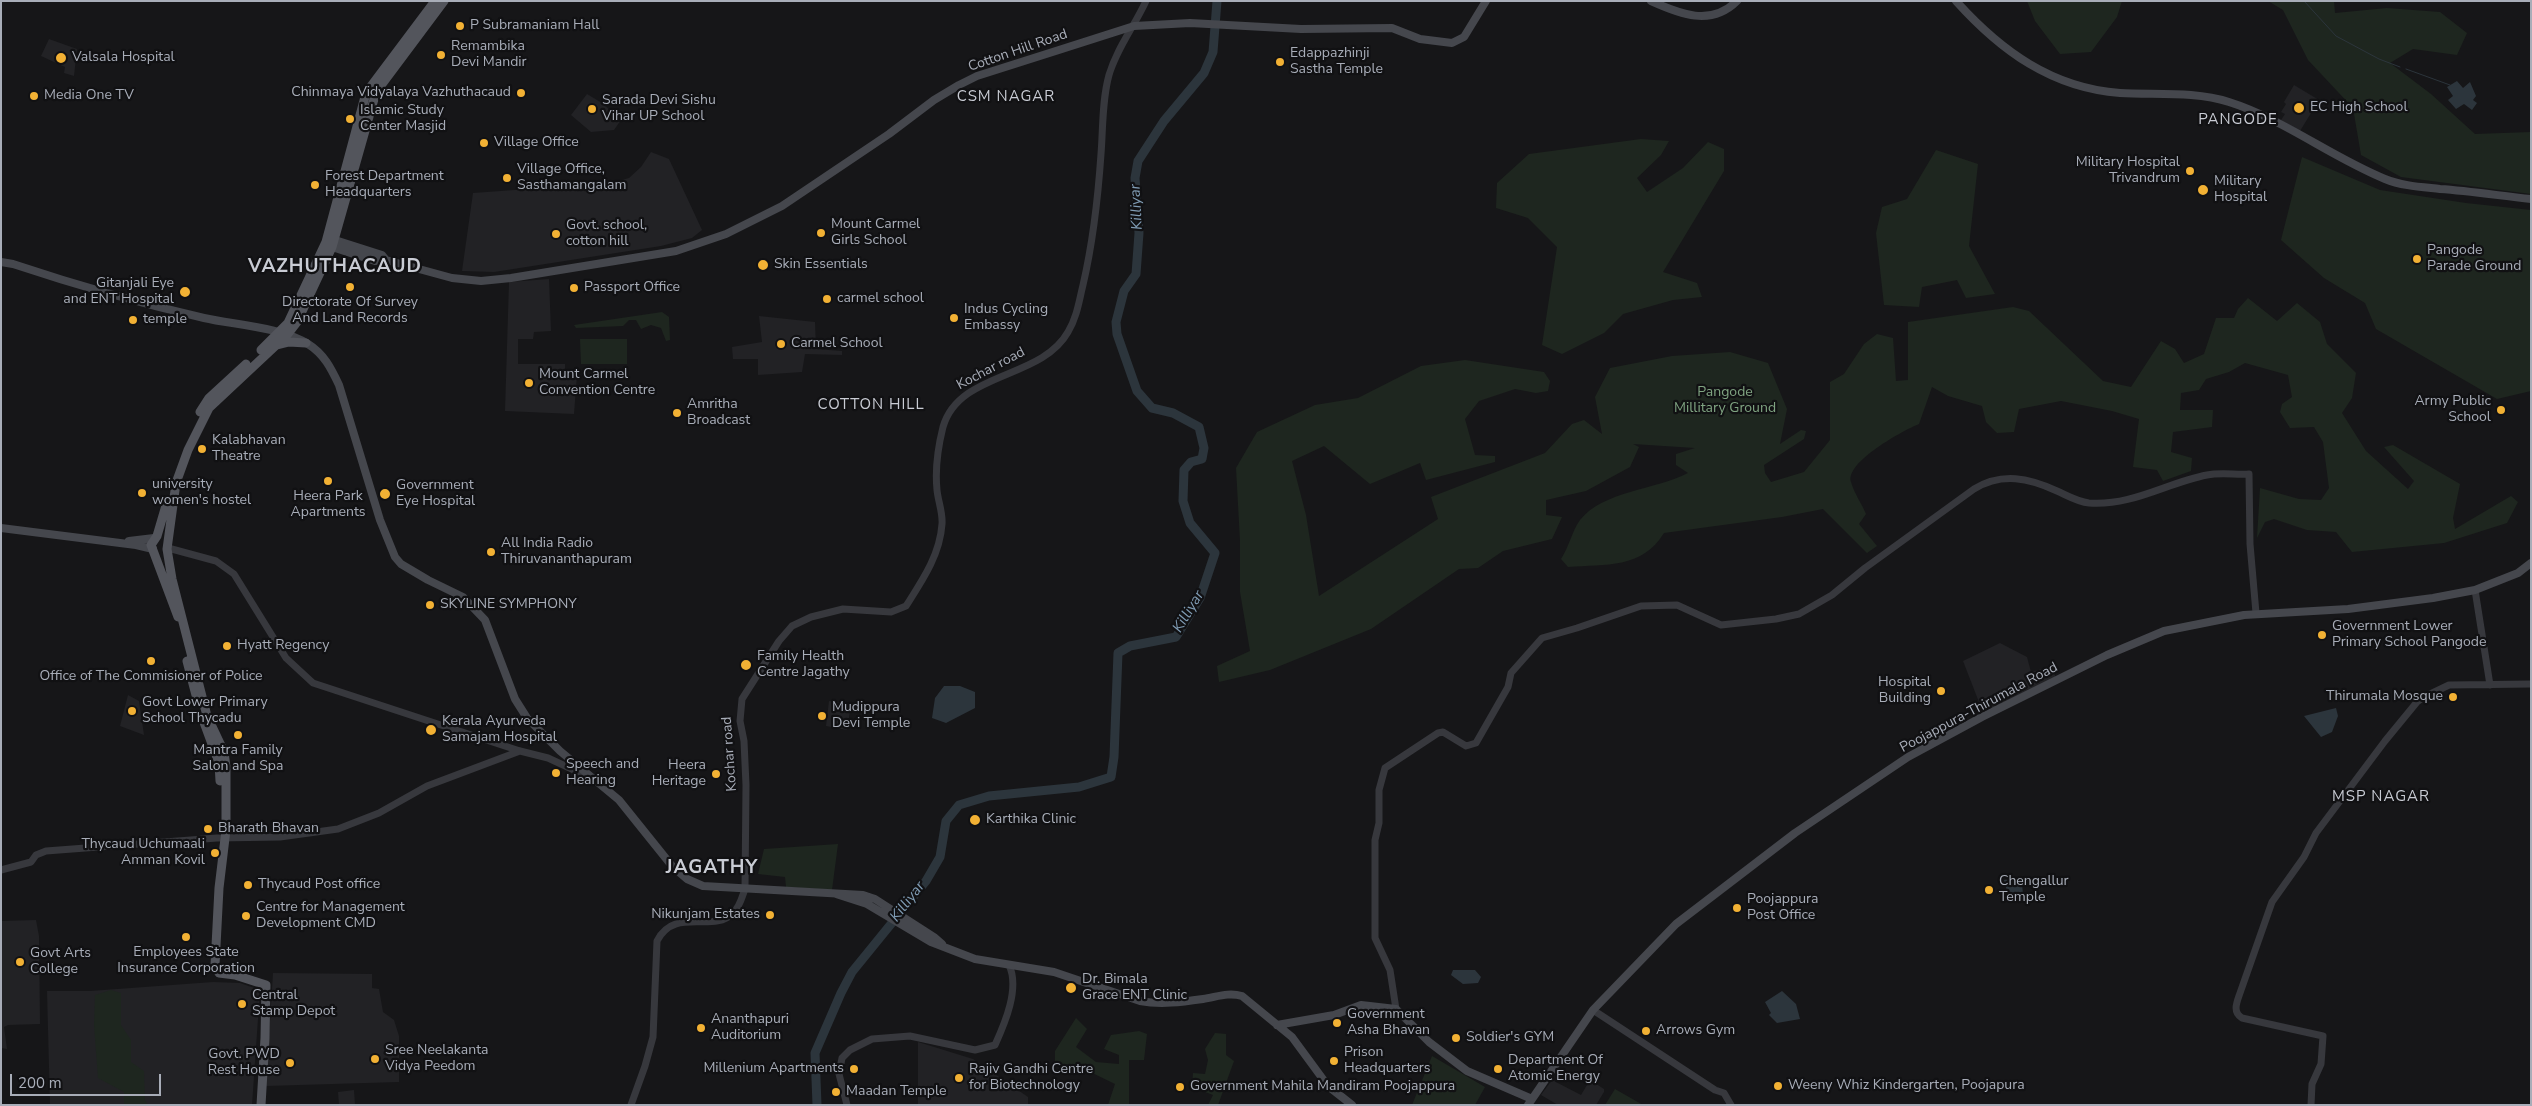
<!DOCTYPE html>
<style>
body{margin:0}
#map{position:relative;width:2532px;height:1106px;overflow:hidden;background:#161618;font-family:"Nunito Sans",sans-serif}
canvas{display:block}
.frame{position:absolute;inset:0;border:2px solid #a8adb8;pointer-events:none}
.scale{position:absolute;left:10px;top:1074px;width:151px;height:22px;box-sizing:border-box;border:2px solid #a8adb8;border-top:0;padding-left:6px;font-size:15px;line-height:18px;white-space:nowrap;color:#a8adb8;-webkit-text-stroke:4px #111113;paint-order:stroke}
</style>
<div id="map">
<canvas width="2532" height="1106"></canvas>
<div class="frame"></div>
<div class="scale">200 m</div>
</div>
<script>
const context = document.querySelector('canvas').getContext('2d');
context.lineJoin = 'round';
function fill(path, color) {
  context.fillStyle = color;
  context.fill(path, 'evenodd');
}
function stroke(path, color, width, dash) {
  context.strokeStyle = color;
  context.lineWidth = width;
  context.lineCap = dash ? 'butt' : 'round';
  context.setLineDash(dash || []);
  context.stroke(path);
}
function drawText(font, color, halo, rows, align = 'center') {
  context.font = font + ' "Nunito Sans",sans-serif';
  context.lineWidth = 4.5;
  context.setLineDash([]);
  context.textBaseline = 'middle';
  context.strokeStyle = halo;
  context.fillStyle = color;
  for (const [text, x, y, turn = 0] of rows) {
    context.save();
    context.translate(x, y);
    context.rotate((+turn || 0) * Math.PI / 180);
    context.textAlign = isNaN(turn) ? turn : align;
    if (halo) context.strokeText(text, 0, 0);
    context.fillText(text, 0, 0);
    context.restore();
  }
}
const built = new Path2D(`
 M49,39L77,49L74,76L64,73L65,67L41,56Z
 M2294,85L2319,100L2300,131L2281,120L2285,114L2281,112L2286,104L2284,102Z
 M587,94L602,103L621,120L614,130L591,132L571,115Z
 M651,152L669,159L702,230L692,238L661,246L494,272L462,271L473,193L611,183L629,178L641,167Z
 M549,279L551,331L534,332L533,339H518V364H565V374L577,375L574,414L505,411L509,282Z
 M759,316L815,322L816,349L842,351V355L805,354L802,372L758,375V359H733L732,347L762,342Z
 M2000,643L2027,657L2031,672L2052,666L2056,678L1984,715L1963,661Z
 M128,695L139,701L144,735L120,726Z
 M829,701L851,704L847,730L826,726Z
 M36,920L39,936L40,1024L8,1025L4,1027L7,1049L1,1048V921Z
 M273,973L372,974V988L379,989L383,1012L394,1020L399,1036V1082L266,1086Z
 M213,982L240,983L260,990L252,1105H50L47,991H90Z
 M918,1042L973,1059L1028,1097V1105H918Z
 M1552,1080L1581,1095L1590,1080L1604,1089V1092L1596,1105H1558L1541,1095Z
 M354,1090L355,1105H339L338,1092Z`);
const green = new Path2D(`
 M2027,1H2122L2117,17L2091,52L2060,54L2035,21Z
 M2268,1H2334L2335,13L2387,8L2440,12L2467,33L2457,55L2413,49L2390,63L2431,94L2475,134L2531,132V194L2401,177L2361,155L2353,108L2308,60L2283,10Z
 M1641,139L1669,141L1661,155L1637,178L1647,192L1683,168L1708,142L1724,149V171L1663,272L1697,283L1702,297L1673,300L1623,314L1604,333L1562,354L1542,345L1557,247L1528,218L1496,208L1497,183L1529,154Z
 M1936,150L1978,164L1969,246L1995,294L1966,298L1957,280L1922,287L1919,307L1884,305L1876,233L1882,207L1907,199Z
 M2302,157L2380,190L2466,203L2531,210V391L2497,399L2376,329L2365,303L2324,278L2281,240Z
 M2248,298L2277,321L2297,303L2320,322L2327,344L2356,373L2352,398L2342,413L2366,451L2408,489L2414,481L2384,447L2393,445L2460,484L2453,518L2455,529L2511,496L2518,502L2507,523L2444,543L2352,552L2336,532L2307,530L2274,519L2265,522L2257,538L2260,488L2299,499L2321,500L2329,488L2323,442L2314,427L2290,428L2280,412L2282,404L2292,397L2288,375L2245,363L2229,372L2206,379L2199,390L2181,393L2180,410H2213L2212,427L2173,432L2171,452L2192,458L2191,471L2163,481L2157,470L2133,467L2139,419L2112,411L2061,401L2019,409L2014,432L1997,433L1986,422L1982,406L1948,396L1932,387L1919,424C1904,430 1845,462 1851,482C1854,493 1862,504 1866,514L1859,524L1877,546L1867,553L1823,509L1782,517L1664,533C1642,569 1606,564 1568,567L1561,559C1569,547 1572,531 1580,520C1603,491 1655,490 1688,473L1676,465V454L1695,448L1633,444L1639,447L1630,467L1586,491L1546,500V515L1562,517L1552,539L1503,551L1478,568L1459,569L1371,629L1270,670L1219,682L1217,666L1250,651L1240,592V541L1236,468L1257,432L1315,405L1358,398L1421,366L1465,360L1544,372L1550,381L1548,391L1536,393L1515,389L1479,401L1465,419L1475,455L1495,456V462L1426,480L1420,463L1370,484L1324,446L1292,461L1306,515L1319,596L1438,519L1431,497L1545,453L1572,424L1584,420L1602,434L1595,397L1610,368L1672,356L1730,352L1768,363L1787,409L1780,444L1801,430L1806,431L1804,439L1764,465L1765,473L1771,482L1804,472L1830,440V382L1844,374L1864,344L1877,334L1893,338L1896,381L1908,380V322L2013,307L2029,311L2103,381L2131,387L2161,341L2175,349L2184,363L2204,354L2216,318H2234L2238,309Z
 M662,312L669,317L670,340L666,341L661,328L651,325L641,329L636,320H629L623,326L576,328L574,325Z
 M580,339H627V364H581Z
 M838,844L832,890L786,887L785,877L758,874L764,849Z
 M111,990L121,993V1025L131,1040V1062L144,1071L145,1100L148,1105H124V1092L98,1078L94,1025L95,995Z
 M1076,1018L1087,1029L1076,1047L1096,1062L1119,1064V1055L1104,1049L1111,1035L1139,1031L1147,1034L1144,1060H1129V1105H1108L1115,1084L1078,1066L1055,1064V1051Z
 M1215,1033L1226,1034V1055L1234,1061L1218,1105H1208L1213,1095L1192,1087L1193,1073L1205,1074L1208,1060L1205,1049Z
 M1432,1056L1485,1087L1475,1105H1412Z
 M1615,1089L1643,1105H1605Z`);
const water = new Path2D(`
 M2457,81L2463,88L2470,82L2476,96L2473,100L2477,103L2472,110L2464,104L2456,109L2448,100L2453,96L2447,87Z
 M944,686H960L975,692V708L946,723L932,718L935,698Z
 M2336,708L2338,716L2332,732L2321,737L2304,716Z
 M2021,877L2023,893L2008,895L2004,880Z
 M1453,970H1475L1481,977L1478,983L1463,984L1451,975Z
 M1782,991L1796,1004L1800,1019L1777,1023L1769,1015L1771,1013L1765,1002Z`);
const stream = new Path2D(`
 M2304,1L2336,36L2379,59L2400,67
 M2406,69L2450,85`);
const river = new Path2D(`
 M817,1105L815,1053L841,993L852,972L926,881L940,857L946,821L959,805L989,796L1079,787L1111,777L1114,757L1118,653L1130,646L1176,637L1200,598L1215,553L1190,523L1183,501L1184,470L1191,462L1202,459L1204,448L1199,427L1173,413L1152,408L1137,391L1117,334L1116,322L1124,291L1136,274L1139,233L1135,178L1138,161L1164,121L1204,73L1213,52L1217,1`);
const tertiary = new Path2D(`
 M168,548L216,561L234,574L286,658L313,683L520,751L548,758L589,777
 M2475,590L2490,685
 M1,870L31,862L36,855L46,851L217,838L280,837L338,829L379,813L427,786L520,751
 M1396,1009L1390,970L1375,938V840L1379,823V790L1385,768L1438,733L1443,732L1466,746L1476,743L1508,687L1511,673L1542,638L1577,628L1641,606L1677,605L1721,625L1776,619L1799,614L1832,595L1865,568L1974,489C2002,472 2029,478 2057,491C2068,496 2078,502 2089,503C2133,506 2166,483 2207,475C2221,472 2236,475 2249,474L2250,544L2256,613
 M1593,1010L1715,1090L1724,1093L1731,1105
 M631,1105L645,1066L653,1037L657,941C675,906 713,934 733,913C740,907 742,897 745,889L746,785L744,741L740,721L742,699L779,641L792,626L811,617L843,609L891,612L906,606C922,581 940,555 942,524C943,513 938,501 937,490C935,470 938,447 943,427C959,371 1041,380 1068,332C1077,317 1079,301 1083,285C1093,242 1098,198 1101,154C1103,129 1102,100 1109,75C1117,48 1134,27 1146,1
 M847,1105L839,1074L842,1058L850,1050L872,1039L910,1036L975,1050L995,1045C1005,1023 1020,988 1009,965
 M2311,1105L2312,1084L2321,1064L2323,1036L2242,1018C2232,1012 2237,1002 2240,993L2272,902L2304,857L2316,833L2385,741L2417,702L2424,697L2449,685L2531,684`);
const secondary = new Path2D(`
 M1651,1C1680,14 1711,27 1737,1
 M1956,1C2001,51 2052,88 2120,93C2156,95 2195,91 2229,102C2283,119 2331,157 2385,179C2402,186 2422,187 2440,189C2471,191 2501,196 2531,199
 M330,241L335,240L382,255L386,260
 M328,244L332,247L375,261L386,260L452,278L481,281L511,278L676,251L726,234L782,206L889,134L934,100L959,85L977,76L1062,49L1134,26L1190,23L1301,29L1392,28L1420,39L1452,43L1464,37L1486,1
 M1,262L13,264C76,285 139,303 204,318C235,325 281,327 308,344C324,354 331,368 339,385L380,520L395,557L401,564L428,580L463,597L485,620L515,699L527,718L560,751L619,800L672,866L687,879L703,886L863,895L875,899L934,937L942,944
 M1,528L136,545L153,549
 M129,541L154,538
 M836,894L867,904L931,942L975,959L1054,972L1140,1001C1161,1005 1182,1002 1203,999C1217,997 1228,992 1242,996L1292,1037L1328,1086L1352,1105
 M1277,1025L1334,1015L1361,1005L1396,1009L1429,1042L1467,1071L1532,1099
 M1528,1105L1593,1010L1676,924L1795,833L1908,757L1982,717L2107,655L2164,631L2244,615L2348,609L2433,598L2475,590L2518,573L2531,563`);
const primary = new Path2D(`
 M277,345L289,342L306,343
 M261,350L288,323L326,242L366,93L435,1
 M200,412L209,398L246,364
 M167,502L157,536L151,545L178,617
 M187,661L196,695
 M202,717L219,763L220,781
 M261,1105L265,1038L266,985L235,975L219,973L215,965L219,888L226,830V767L224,752L207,716L172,579L167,549L176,483L188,450L209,408L287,335L297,322L332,247L376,92L444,1`);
const markers = [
 [460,26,5,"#f2b134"],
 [441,55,5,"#f2b134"],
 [61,58,6,"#f2b134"],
 [1280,62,5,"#f2b134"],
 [521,93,5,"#f2b134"],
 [34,96,5,"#f2b134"],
 [2299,108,6,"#f2b134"],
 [592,109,5,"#f2b134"],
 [350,119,5,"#f2b134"],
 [484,143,5,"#f2b134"],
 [2190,171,5,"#f2b134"],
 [507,178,5,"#f2b134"],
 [315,185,5,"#f2b134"],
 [2203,190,6,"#f2b134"],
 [821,233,5,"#f2b134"],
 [556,234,5,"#f2b134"],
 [2417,259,5,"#f2b134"],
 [763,265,6,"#f2b134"],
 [350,287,5,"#f2b134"],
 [574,288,5,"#f2b134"],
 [185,292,6,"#f2b134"],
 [827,299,5,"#f2b134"],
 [954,318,5,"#f2b134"],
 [133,320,5,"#f2b134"],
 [781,344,5,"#f2b134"],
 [529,383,5,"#f2b134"],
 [2501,410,5,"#f2b134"],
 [677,413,5,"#f2b134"],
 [202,449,5,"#f2b134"],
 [328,481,5,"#f2b134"],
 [142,493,5,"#f2b134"],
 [385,494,6,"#f2b134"],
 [491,552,5,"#f2b134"],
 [430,605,5,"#f2b134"],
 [2322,635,5,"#f2b134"],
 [227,646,5,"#f2b134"],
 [151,661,5,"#f2b134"],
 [746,665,6,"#f2b134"],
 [1941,691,5,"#f2b134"],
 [2453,697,5,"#f2b134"],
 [132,711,5,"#f2b134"],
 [822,716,5,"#f2b134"],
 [431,730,6,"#f2b134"],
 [238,735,5,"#f2b134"],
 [556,773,5,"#f2b134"],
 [716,774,5,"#f2b134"],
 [975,820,6,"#f2b134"],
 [208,829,5,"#f2b134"],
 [215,853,5,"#f2b134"],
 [248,885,5,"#f2b134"],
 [1989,890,5,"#f2b134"],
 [1737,908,5,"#f2b134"],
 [770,915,5,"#f2b134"],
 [246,916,5,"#f2b134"],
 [186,937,5,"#f2b134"],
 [20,962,5,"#f2b134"],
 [1071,988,6,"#f2b134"],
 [242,1004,5,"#f2b134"],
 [1337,1023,5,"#f2b134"],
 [701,1028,5,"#f2b134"],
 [1646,1031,5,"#f2b134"],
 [1456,1038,5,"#f2b134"],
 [375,1059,5,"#f2b134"],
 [1334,1061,5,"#f2b134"],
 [290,1063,5,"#f2b134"],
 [854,1069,5,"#f2b134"],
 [1498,1069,5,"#f2b134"],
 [959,1078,5,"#f2b134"],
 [1778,1086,5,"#f2b134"],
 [1180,1087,5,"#f2b134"],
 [836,1092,5,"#f2b134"]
];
const poiNames = [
 ["P Subramaniam Hall",470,26],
 ["Remambika",451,47],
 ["Devi Mandir",451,63],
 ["Edappazhinji",1290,54],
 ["Sastha Temple",1290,70],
 ["Valsala Hospital",72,58],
 ["Chinmaya Vidyalaya Vazhuthacaud",511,93,"right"],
 ["Media One TV",44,96],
 ["Sarada Devi Sishu",602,101],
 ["Vihar UP School",602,117],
 ["EC High School",2310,108],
 ["Islamic Study",360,111],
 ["Center Masjid",360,127],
 ["Village Office",494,143],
 ["Military Hospital",2180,163,"right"],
 ["Trivandrum",2180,179,"right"],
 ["Village Office,",517,170],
 ["Sasthamangalam",517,186],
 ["Forest Department",325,177],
 ["Headquarters",325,193],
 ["Military",2214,182],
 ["Hospital",2214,198],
 ["Mount Carmel",831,225],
 ["Girls School",831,241],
 ["Govt. school,",566,226],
 ["cotton hill",566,242],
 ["Pangode",2427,251],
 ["Parade Ground",2427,267],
 ["Skin Essentials",774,265],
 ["Gitanjali Eye",174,284,"right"],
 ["and ENT Hospital",174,300,"right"],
 ["Passport Office",584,288],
 ["carmel school",837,299],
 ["Directorate Of Survey",350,303,"center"],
 ["And Land Records",350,319,"center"],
 ["Indus Cycling",964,310],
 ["Embassy",964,326],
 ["temple",143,320],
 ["Carmel School",791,344],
 ["Mount Carmel",539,375],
 ["Convention Centre",539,391],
 ["Army Public",2491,402,"right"],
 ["School",2491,418,"right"],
 ["Amritha",687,405],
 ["Broadcast",687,421],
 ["Kalabhavan",212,441],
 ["Theatre",212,457],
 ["university",152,485],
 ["women's hostel",152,501],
 ["Government",396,486],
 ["Eye Hospital",396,502],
 ["Heera Park",328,497,"center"],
 ["Apartments",328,513,"center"],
 ["All India Radio",501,544],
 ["Thiruvananthapuram",501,560],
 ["SKYLINE SYMPHONY",440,605],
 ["Government Lower",2332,627],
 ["Primary School Pangode",2332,643],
 ["Hyatt Regency",237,646],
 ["Family Health",757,657],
 ["Centre Jagathy",757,673],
 ["Office of The Commisioner of Police",151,677,"center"],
 ["Hospital",1931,683,"right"],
 ["Building",1931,699,"right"],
 ["Thirumala Mosque",2443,697,"right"],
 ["Govt Lower Primary",142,703],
 ["School Thycadu",142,719],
 ["Mudippura",832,708],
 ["Devi Temple",832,724],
 ["Kerala Ayurveda",442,722],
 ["Samajam Hospital",442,738],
 ["Mantra Family",238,751,"center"],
 ["Salon and Spa",238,767,"center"],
 ["Speech and",566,765],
 ["Hearing",566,781],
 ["Heera",706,766,"right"],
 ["Heritage",706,782,"right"],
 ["Karthika Clinic",986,820],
 ["Bharath Bhavan",218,829],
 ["Thycaud Uchumaali",205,845,"right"],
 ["Amman Kovil",205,861,"right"],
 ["Chengallur",1999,882],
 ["Temple",1999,898],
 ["Thycaud Post office",258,885],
 ["Poojappura",1747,900],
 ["Post Office",1747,916],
 ["Centre for Management",256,908],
 ["Development CMD",256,924],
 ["Nikunjam Estates",760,915,"right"],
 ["Employees State",186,953,"center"],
 ["Insurance Corporation",186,969,"center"],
 ["Govt Arts",30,954],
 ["College",30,970],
 ["Dr. Bimala",1082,980],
 ["Grace ENT Clinic",1082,996],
 ["Central",252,996],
 ["Stamp Depot",252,1012],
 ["Government",1347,1015],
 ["Asha Bhavan",1347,1031],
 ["Ananthapuri",711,1020],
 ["Auditorium",711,1036],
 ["Arrows Gym",1656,1031],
 ["Soldier's GYM",1466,1038],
 ["Sree Neelakanta",385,1051],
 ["Vidya Peedom",385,1067],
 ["Prison",1344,1053],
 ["Headquarters",1344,1069],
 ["Govt. PWD",280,1055,"right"],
 ["Rest House",280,1071,"right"],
 ["Department Of",1508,1061],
 ["Atomic Energy",1508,1077],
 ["Millenium Apartments",844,1069,"right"],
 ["Rajiv Gandhi Centre",969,1070],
 ["for Biotechnology",969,1086],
 ["Weeny Whiz Kindergarten, Poojapura",1788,1086],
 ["Government Mahila Mandiram Poojappura",1190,1087],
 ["Maadan Temple",846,1092]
];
const streetNames = [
 ["Cotton Hill Road",1018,51,-19],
 ["Kochar road",991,369,-28],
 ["Poojappura-Thirumala Road",1979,708,-28],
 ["Kochar road",730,754,-94]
];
const parkNames = [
 ["Pangode",1725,393],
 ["Millitary Ground",1725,409]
];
const neighbourhoodNames = [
 ["CSM NAGAR",1006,97],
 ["PANGODE",2238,120],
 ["COTTON HILL",871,405],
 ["MSP NAGAR",2381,797]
];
const waterNames = [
 ["Killiyar",1137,207,-93],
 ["Killiyar",1189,612,-59],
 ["Killiyar",908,902,-52]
];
const districtNames = [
 ["VAZHUTHACAUD",335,267],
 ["JAGATHY",712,868]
];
fill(built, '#222225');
fill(green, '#1e261f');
fill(water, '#2c353c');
stroke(stream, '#2c353c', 1);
stroke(river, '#2c353c', 9);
stroke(tertiary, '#37383d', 7);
stroke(secondary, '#45474d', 8);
stroke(primary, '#53555c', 9);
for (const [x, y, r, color] of markers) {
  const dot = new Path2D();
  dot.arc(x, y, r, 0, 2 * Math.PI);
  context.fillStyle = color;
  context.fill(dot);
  stroke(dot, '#111113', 2);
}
drawText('14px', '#a8adb8', '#111113', poiNames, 'left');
drawText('14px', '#a8adb8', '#111113', streetNames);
drawText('14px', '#7fa381', '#111113', parkNames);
context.letterSpacing = '1px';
drawText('15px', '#c9ccd4', '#111113', neighbourhoodNames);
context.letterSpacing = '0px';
drawText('italic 15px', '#7f9bb3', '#111113', waterNames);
context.letterSpacing = '1px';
drawText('bold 19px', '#c9ccd4', '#111113', districtNames);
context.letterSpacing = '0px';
</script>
